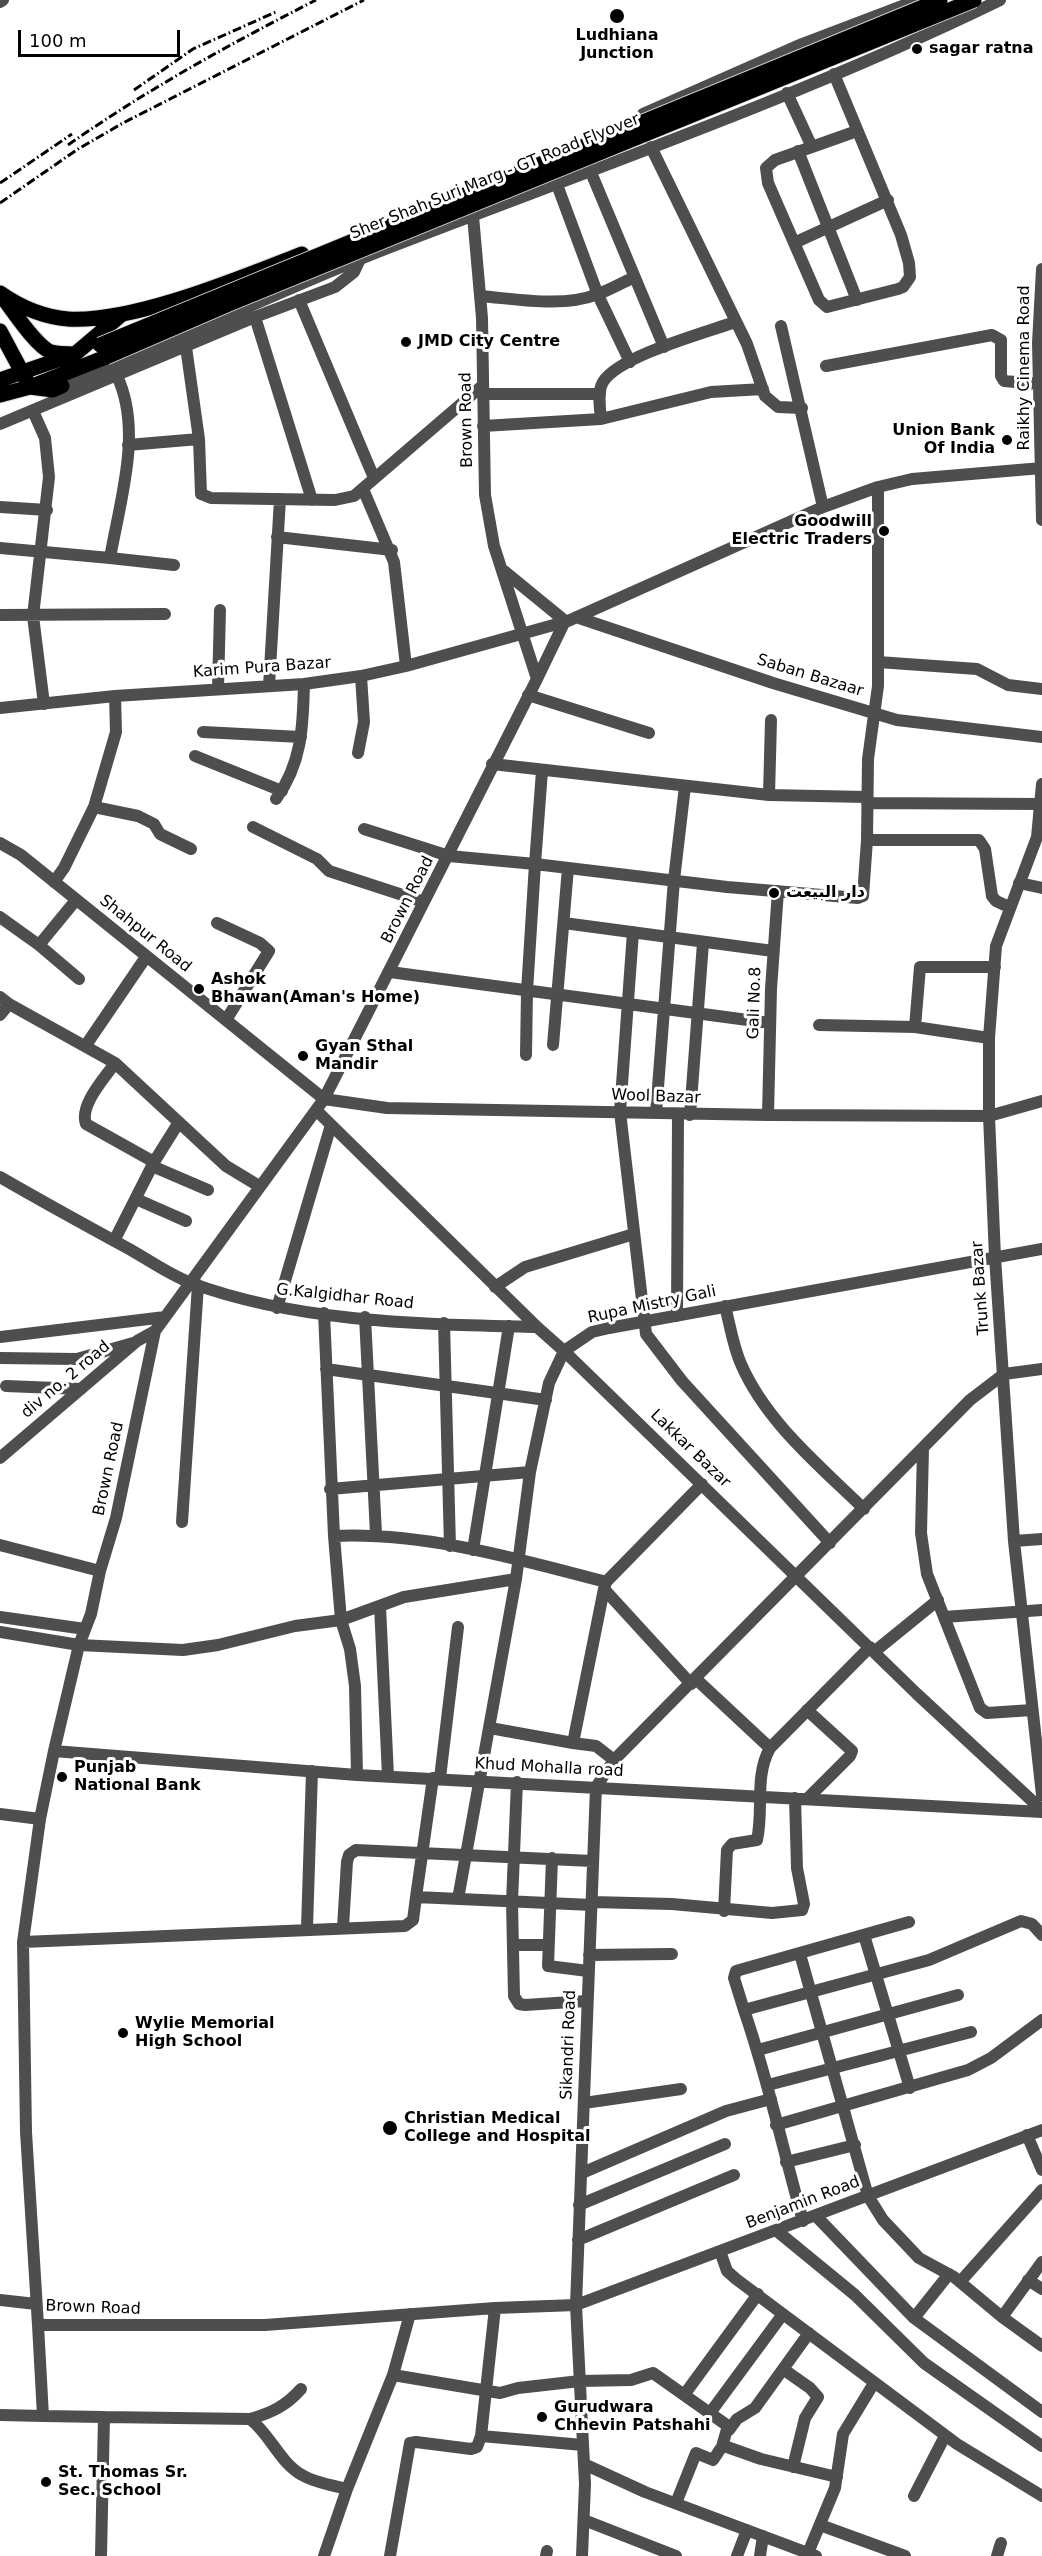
<!DOCTYPE html>
<meta charset="utf-8">
<style>
body{margin:0}
#map{position:relative;width:1042px;height:2556px;overflow:hidden;background:#fff;font-family:"DejaVu Sans",sans-serif}
canvas{display:block}
.scale{position:absolute;left:18px;top:30px;width:162px;height:27px;box-sizing:border-box;border:3px solid #000;border-top:0;padding-left:8px;font-size:18px;line-height:21px;white-space:nowrap;color:#000;-webkit-text-stroke:4px #fff;paint-order:stroke}
</style>
<div id="map">
<canvas width="1042" height="2556"></canvas>
<div class="scale">100 m</div>
</div>
<script>
const context = document.querySelector('canvas').getContext('2d');
context.lineJoin = 'round';
function stroke(path, color, width, dash) {
  context.strokeStyle = color;
  context.lineWidth = width;
  context.lineCap = dash ? 'butt' : 'round';
  context.setLineDash(dash || []);
  context.stroke(path);
}
function drawText(font, color, halo, rows, align = 'center') {
  context.font = font + ' "DejaVu Sans","Noto Sans Arabic",sans-serif';
  context.lineWidth = 6;
  context.setLineDash([]);
  context.textBaseline = 'middle';
  context.strokeStyle = halo;
  context.fillStyle = color;
  for (const [text, x, y, turn = 0] of rows) {
    context.save();
    context.translate(x, y);
    context.rotate((+turn || 0) * Math.PI / 180);
    context.textAlign = isNaN(turn) ? turn : align;
    if (halo) context.strokeText(text, 0, 0);
    context.fillText(text, 0, 0);
    context.restore();
  }
}
const minor = new Path2D(`
 M0,2L3,0
 M834,74L901,235L909,263L910,277L903,287L898,289L827,307L819,300L768,183L766,168L775,160L857,131
 M787,93L811,145
 M643,114L802,44L918,0
 M651,147L747,344L765,396L778,407L802,408
 M798,151L857,300
 M590,170L664,347
 M556,182L598,295L630,362
 M468,198L473,216L482,318L485,495L494,546L537,679L324,1099L155,1331L116,1518L100,1571L91,1614L79,1645L54,1751L40,1819L23,1942L26,2132L38,2325H265L495,2308L576,2305L1042,2130
 M794,243L888,200
 M1042,269L1038,343L1042,520
 M480,296C517,299 563,308 598,294C610,290 621,283 633,278
 M299,300L374,478
 M255,317L312,500
 M781,326L823,507
 M186,347L199,439L201,494L211,498L335,500L354,496L482,386
 M826,366L992,335L1001,340V376L1004,381L1039,384
 M62,386C175,343 283,288 396,245C598,167 805,95 1000,0
 M482,394H600
 M33,411L45,438L49,477L33,616L44,704
 M601,419L711,392L763,389
 M0,424L255,317L335,287L354,272L361,257
 M483,426L601,419C600,408 597,392 603,382C619,356 704,333 735,322
 M128,445L199,439
 M363,489L394,562L406,666
 M0,507L47,510
 M277,537L392,550
 M0,548L110,558C120,500 143,431 117,376
 M110,558L174,565
 M504,571L565,621L537,679
 M0,615L165,614
 M576,617L773,683L897,720L1042,737
 M878,662L977,669L1008,685L1042,689
 M269,686L280,499
 M218,688L220,610
 M528,695L649,733
 M0,708L115,696L304,684L361,676L406,666L568,621L823,507L878,487L912,479L1042,468
 M203,732L301,737
 M358,753L364,722L361,676
 M195,756L282,791
 M492,764L769,795L867,797
 M1042,784L1037,837L996,946L989,1038V1116L995,1257L1014,1541L1042,1795
 M769,795L771,720
 M276,799C302,763 303,727 304,684
 M867,803L1040,804
 M94,807L116,732L115,696
 M253,827L317,859L329,871L424,902
 M364,829L449,856L535,864L542,771
 M867,840H979L985,849L992,896L996,901L1009,907
 M0,843L21,855L324,1099L387,1108L768,1115L989,1116L1042,1101
 M54,882L64,868L94,807L138,816L154,824L160,834L191,849
 M1019,883L1042,888
 M76,900L39,945L79,979
 M0,917L39,945
 M217,923L260,943L269,951L226,1020
 M564,923L773,951
 M633,932L620,1112L646,1334L682,1381L830,1543
 M390,972L770,1023
 M0,997L9,1004L0,1015
 M9,1004L115,1063L226,1166L259,1186
 M819,1025L915,1027L989,1038
 M915,1027L920,967H995
 M86,1045L146,957
 M553,1045L568,868
 M526,1055L527,991L535,864L727,887L858,898L863,896L867,840L868,759L878,686V487
 M115,1063C105,1078 79,1105 86,1124L154,1162
 M316,1110L537,1327L564,1351L917,1694L1042,1810
 M656,1113L674,880L685,786
 M690,1115L703,943
 M768,1115L771,989L778,891
 M152,1166L208,1190
 M0,1177C43,1202 87,1226 131,1250C150,1261 170,1275 191,1283C300,1323 422,1324 537,1327
 M136,1199L186,1221
 M114,1241L154,1162L179,1122
 M495,1287L525,1267L634,1234
 M725,1306C730,1325 733,1346 741,1364C766,1422 820,1466 864,1509
 M277,1308L331,1125
 M324,1313L334,1536L341,1620L350,1649L355,1686L357,1775
 M677,1316L678,1114
 M365,1317L376,1534
 M444,1323L450,1546
 M0,1337L165,1317
 M0,1358L77,1359L133,1343
 M326,1369L546,1400
 M6,1386L81,1389
 M923,1449L921,1533L927,1574L980,1708L987,1713L1032,1710
 M0,1458L137,1341L155,1331
 M330,1489L530,1472
 M182,1522L198,1285
 M334,1536C425,1532 518,1559 606,1582
 M1014,1541L1042,1539
 M0,1545L100,1571
 M473,1550L509,1326
 M604,1589L606,1582L702,1484
 M380,1606L388,1776
 M0,1617L85,1629
 M944,1617L1042,1610
 M0,1632L79,1645L183,1650L218,1645L295,1626L341,1620L404,1597L516,1579
 M874,1652L938,1600
 M696,1679L770,1748
 M807,1710L852,1751L850,1756L807,1799
 M490,1728L573,1743
 M54,1751L357,1775L1042,1812
 M614,1760L596,1746L573,1743L604,1589L691,1684
 M440,1778L458,1627
 M517,1782L512,1902L514,1996L519,2004L525,2005L586,2001
 M0,1814L40,1819
 M552,1858L548,1966L588,1971
 M416,1897L433,1778
 M458,1899L516,1579L530,1472L549,1383L564,1351L592,1332L609,1328L1042,1249
 M592,1902L672,1904L772,1913L802,1910L804,1904L797,1868L795,1798
 M724,1911L727,1850L732,1844L757,1840C764,1809 754,1777 770,1748L870,1647
 M343,1927L347,1862L349,1855L356,1850L592,1861
 M307,1928L312,1771
 M864,1935L910,2088
 M23,1942L405,1926L413,1920L416,1897L592,1905
 M513,1945H548
 M800,1954L868,2196L883,2220L919,2258L954,2277L1002,2317L1042,2346
 M589,1955L672,1954
 M744,2010L734,1978L736,1971L909,1922
 M758,2050L958,1995
 M768,2085L971,2032
 M584,2103L681,2089
 M776,2125L968,2070L991,2058L1042,2020
 M1027,2135L1042,2170
 M786,2162L855,2145
 M582,2173L726,2111L771,2099
 M579,2205L725,2144
 M816,2216L914,2318L1042,2412
 M803,2221C783,2150 768,2079 744,2010L929,1960L1021,1921L1032,1924L1042,1935
 M777,2231L855,2295L924,2363L1042,2446
 M578,2240L734,2175
 M720,2251L727,2271L736,2279L957,2444L1042,2496
 M1028,2280L1042,2289
 M960,2282L1042,2190
 M0,2300L36,2304
 M495,2308L481,2436L583,2445
 M1002,2317L1042,2262
 M914,2318L949,2274
 M38,2325L43,2416L104,2417L101,2556
 M783,2369L810,2388L818,2397L805,2418L793,2467
 M393,2375L500,2393L518,2388L580,2381L631,2380L653,2373L728,2426L723,2443L727,2447L761,2459L837,2477
 M684,2395L758,2294
 M710,2413L783,2314
 M0,2415L43,2416
 M104,2417L250,2419C271,2413 286,2406 301,2389
 M250,2419C270,2434 280,2463 302,2475C315,2483 332,2485 347,2489
 M729,2430L737,2419L755,2408L809,2333
 M584,2464L645,2492L816,2556
 M914,2496L945,2436
 M676,2503L696,2453L713,2460L723,2445
 M584,2520L676,2556
 M820,2525L905,2556
 M808,2553L835,2488L843,2434L874,2383
 M324,2556L347,2489L393,2375L410,2314
 M390,2556L410,2443L416,2442L471,2449L477,2447L481,2436
 M546,2556L547,2551
 M582,2556L585,2484L576,2305L596,1787L614,1760L970,1400L1004,1374L1042,1369
 M737,2556L747,2530
 M760,2556L763,2536
 M997,2556L1001,2543`);
const major = new Path2D(`
 M0,293C20,307 43,317 68,319C133,323 240,278 302,254
 M4,299C14,312 36,346 51,352C58,354 67,354 75,354L121,315
 M0,331L30,387L53,390L62,386
 M0,380L69,356
 M0,395L30,387L106,357`);
const rail = new Path2D(`
 M134,90L193,49L278,11
 M68,145C148,89 230,44 316,0
 M0,183L72,134
 M0,203L78,149L123,123L364,0`);
const majorBridge = new Path2D(`
 M100,345L940,0
 M106,357L231,303L974,0`);
const markers = [
 [617,16,8,"#000"],
 [917,49,6,"#000"],
 [406,342,6,"#000"],
 [1007,440,6,"#000"],
 [884,531,6,"#000"],
 [774,893,6,"#000"],
 [199,989,6,"#000"],
 [303,1056,6,"#000"],
 [62,1777,6,"#000"],
 [123,2033,6,"#000"],
 [390,2128,8,"#000"],
 [542,2417,6,"#000"],
 [46,2482,6,"#000"]
];
const poiNames = [
 ["Ludhiana",617,36,"center"],
 ["Junction",617,54,"center"],
 ["sagar ratna",929,49],
 ["JMD City Centre",418,342],
 ["Union Bank",995,431,"right"],
 ["Of India",995,449,"right"],
 ["Goodwill",872,522,"right"],
 ["Electric Traders",872,540,"right"],
 ["دار البیعت",786,893],
 ["Ashok",211,980],
 ["Bhawan(Aman's Home)",211,998],
 ["Gyan Sthal",315,1047],
 ["Mandir",315,1065],
 ["Punjab",74,1768],
 ["National Bank",74,1786],
 ["Wylie Memorial",135,2024],
 ["High School",135,2042],
 ["Christian Medical",404,2119],
 ["College and Hospital",404,2137],
 ["Gurudwara",554,2408],
 ["Chhevin Patshahi",554,2426],
 ["St. Thomas Sr.",58,2473],
 ["Sec. School",58,2491]
];
const streetNames = [
 ["Sher Shah Suri Marg - GT Road Flyover",495,177,-22],
 ["Raikhy Cinema Road",1025,368,-90],
 ["Brown Road",467,420,-91],
 ["Karim Pura Bazar",262,668,-4],
 ["Saban Bazaar",810,676,17],
 ["Brown Road",408,900,-63],
 ["Shahpur Road",145,934,39],
 ["Gali No.8",755,1003,-88],
 ["Wool Bazar",656,1097,2],
 ["Trunk Bazar",981,1288,-94],
 ["G.Kalgidhar Road",345,1297,6],
 ["Rupa Mistry Gali",652,1305,-12],
 ["div no. 2 road",66,1380,-40],
 ["Lakkar Bazar",690,1449,44],
 ["Brown Road",109,1469,-78],
 ["Khud Mohalla road",549,1768,3],
 ["Sikandri Road",569,2045,-88],
 ["Benjamin Road",803,2203,-21],
 ["Brown Road",93,2308,2]
];
stroke(major, '#dbdbdb', 17);
stroke(minor, '#4e4e4e', 12);
stroke(major, '#000', 15);
stroke(rail, '#000', 3, [9, 3, 1.5, 3]);
stroke(majorBridge, '#dbdbdb', 17, []);
stroke(majorBridge, '#000', 15);
for (const [x, y, r, color] of markers) {
  const dot = new Path2D();
  dot.arc(x, y, r, 0, 2 * Math.PI);
  context.fillStyle = color;
  context.fill(dot);
  stroke(dot, '#fff', 2);
}
drawText('bold 16px', '#000', '#fff', poiNames, 'left');
drawText('16px', '#000', '#fff', streetNames);
</script>
